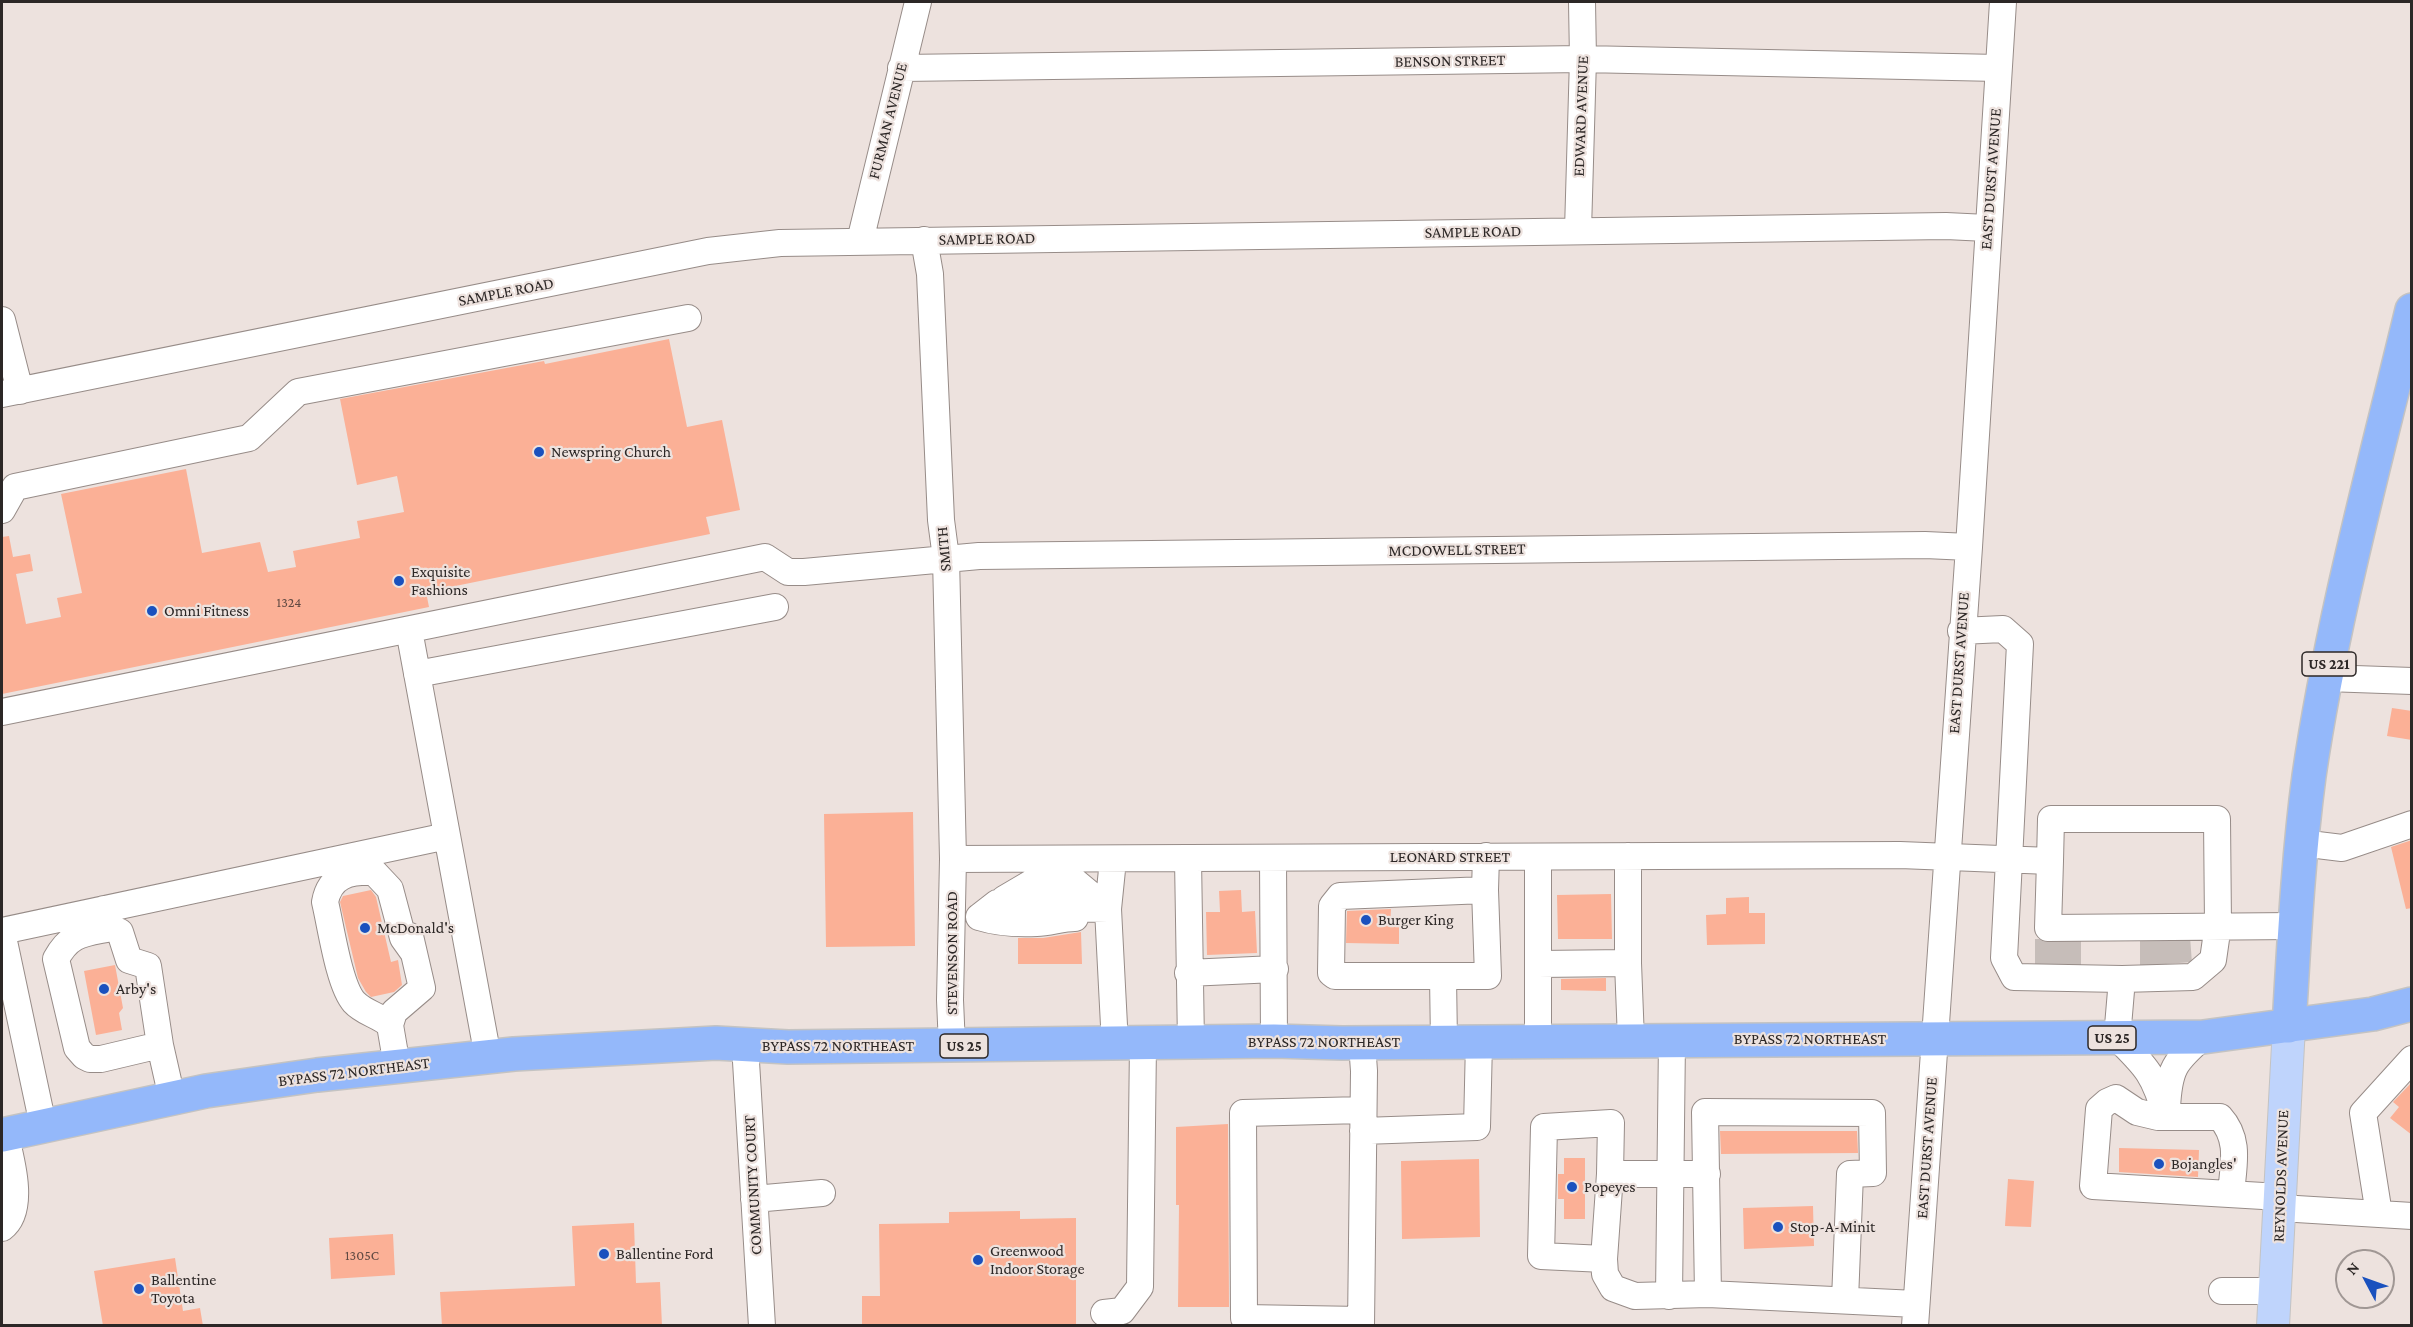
<!DOCTYPE html>
<style>
body{margin:0}
#map{position:relative;width:2413px;height:1327px;overflow:hidden;background:#ede2de;font-family:"Crimson Pro",serif}
canvas{display:block}
.frame{position:absolute;inset:0;border:3px solid #2c2726;pointer-events:none}
.north{position:absolute;left:2335px;top:1249px;width:60px;height:60px;box-sizing:border-box;background:#ede2de;border:2px solid #a09794;border-radius:50%;rotate:311deg;font-size:16px;font-weight:700;line-height:24px;text-align:center;color:#2c2726}
.north::after{content:'';display:block;margin:auto;width:21px;height:27px;background:#1a51be;clip-path:polygon(50% 0,100% 100%,50% 72%,0 100%)}
</style>
<div id="map">
<canvas width="2413" height="1327"></canvas>
<div class="frame"></div>
<div class="north">N</div>
</div>
<script>
const context = document.querySelector('canvas').getContext('2d');
context.lineJoin = 'round';
function fill(path, color) {
  context.fillStyle = color;
  context.fill(path, 'evenodd');
}
function stroke(path, color, width, dash) {
  context.strokeStyle = color;
  context.lineWidth = width;
  context.lineCap = dash ? 'butt' : 'round';
  context.setLineDash(dash || []);
  context.stroke(path);
}
function drawText(font, color, halo, rows, align = 'center') {
  context.font = font + ' "Crimson Pro",serif';
  context.lineWidth = 4.5;
  context.setLineDash([]);
  context.textBaseline = 'middle';
  context.strokeStyle = halo;
  context.fillStyle = color;
  for (const [text, x, y, turn = 0] of rows) {
    context.save();
    context.translate(x, y);
    context.rotate((+turn || 0) * Math.PI / 180);
    context.textAlign = isNaN(turn) ? turn : align;
    if (halo) context.strokeText(text, 0, 0);
    context.fillText(text, 0, 0);
    context.restore();
  }
}
const building = new Path2D(`
 M669,339L687,427L722,420L740,510L706,517L710,534L426,592L429,607L2,694V537L9,536L13,557L30,554L33,571L16,574L26,624L61,617L57,598L82,593L61,494L186,469L202,553L260,542L268,572L296,567L293,551L360,538L357,521L404,512L397,476L357,485L340,399L544,361L545,364Z
 M2392,708L2412,711V740L2387,736Z
 M913,812L915,946L826,947L824,814Z
 M2412,840V908L2406,909L2391,847Z
 M371,890L376,897L391,962L398,960L402,985L394,992L371,997L366,992L358,978L340,902L343,896Z
 M1241,890L1242,912L1255,911L1257,953L1207,955L1206,912H1220L1219,891Z
 M1611,894L1612,939H1558L1557,895Z
 M1749,897V913H1765V944L1707,945L1706,915L1726,914V898Z
 M1391,909L1390,927H1399V944L1346,943L1347,911Z
 M1081,932L1082,964H1018V938H1043Z
 M115,965L123,1008L119,1013L122,1030L96,1035L84,971Z
 M1606,978V991L1561,990V979Z
 M2412,1082V1135L2390,1118L2399,1107L2393,1102Z
 M1228,1124L1229,1307H1178L1179,1205H1176V1127Z
 M1720,1131H1857L1858,1153L1721,1154Z
 M2119,1148L2199,1150L2198,1177L2119,1172Z
 M1564,1158H1585V1219H1564V1199H1558V1174H1564Z
 M1479,1159L1480,1237L1402,1239L1401,1161Z
 M2008,1179L2034,1181L2031,1227L2005,1226Z
 M1813,1206L1814,1246L1744,1249L1743,1208Z
 M1020,1211V1219L1076,1218V1326H862V1296H880L879,1224L949,1223V1212Z
 M634,1223L636,1283L660,1282L662,1326H442L440,1292L575,1286L572,1226Z
 M393,1234L395,1275L331,1279L329,1238Z
 M175,1258L183,1311L200,1308L203,1326H103L94,1271Z`);
const minorTunnel = new Path2D(`
 M2177,937L2179,964
 M2048,965V939
 M2153,965V938
 M2068,967V938`);
const minor = new Path2D(`
 M901,68L1583,59L1998,68
 M1578,230L1583,59L1582,2
 M924,240L930,274L941,520L946,558L953,859L950,1000L952,1046
 M860,241L918,2
 M2,320L20,391
 M2,394L708,251L780,243L1946,226L1987,228
 M2,510L15,487L249,438L298,392L688,318
 M409,630L488,1057
 M1961,631L2003,629L2020,644L2004,958L2014,977L2122,979L2193,977L2213,960L2218,925L2217,819H2051L2050,861
 M417,674L775,607
 M2326,678L2412,681
 M2,712L765,557L788,572H804L979,556L1925,545L1969,547
 M2301,843L2342,848L2412,824
 M1628,856V963
 M1273,858L1274,1041
 M953,859L1900,855L2050,861L2048,928L2295,926
 M1188,859L1191,1043
 M1485,890L1340,896L1332,906L1331,973L1335,976H1488L1485,890L1486,856
 M1004,899L1038,879H1072L1108,909
 M1052,908L1108,909L1115,1045
 M104,909L111,928C83,934 70,933 56,959L77,1048L84,1056L90,1059H101L160,1045L172,1098
 M1108,909L1113,860
 M979,917L997,903L1052,898L1070,902
 M979,917C998,923 1017,924 1037,923C1049,923 1062,918 1075,918
 M111,928L120,932L129,960L148,966L160,1045
 M2,931L447,836
 M2,932L43,1125
 M1538,964L1628,963L1631,1040
 M1188,973L1275,969
 M1443,977L1444,1042
 M2122,979L2117,1038C2147,1067 2155,1076 2166,1117
 M390,1025C379,1015 364,1013 354,1002C339,985 331,927 325,902C330,875 350,871 374,872L390,889L403,938L413,952
 M1538,1041V857
 M745,1045L762,1326
 M397,1066L390,1025L394,1012L422,988L410,936
 M2167,1108C2169,1069 2174,1062 2203,1037
 M1611,1123L1610,1174L1604,1259L1541,1256L1544,1127Z
 M1363,1131L1477,1127L1479,1042
 M1610,1174H1707
 M2231,1194C2233,1166 2241,1140 2220,1117H2158L2137,1112L2116,1098L2107,1102L2099,1109L2093,1186L2280,1197
 M754,1199L822,1193
 M2280,1208L2412,1216
 M2379,1214L2363,1113L2412,1059
 M2,1228C26,1210 11,1159 5,1134
 M1604,1259L1605,1274L1613,1288L1635,1296L1708,1294L1916,1304
 M2222,1291H2275
 M1708,1294L1705,1112L1872,1113L1873,1173L1850,1174L1845,1300
 M1669,1296L1672,1040
 M1104,1313L1122,1311L1140,1287L1143,1044
 M1361,1320L1244,1318L1243,1113L1363,1110
 M1361,1326L1364,1071L1362,1043
 M1915,1326L1969,547L2003,2`);
const major = new Path2D(`
 M2273,1326L2289,1026`);
const highway = new Path2D(`
 M2289,1026C2294,943 2298,859 2309,776C2332,619 2375,464 2412,310
 M2,1135L206,1091L317,1075L514,1054L716,1043L788,1047L1274,1041L1342,1043L2203,1037L2373,1014L2412,1004`);
const markers = [
 [539,452,6,"#1a51be"],
 [399,581,6,"#1a51be"],
 [152,611,6,"#1a51be"],
 [1366,920,6,"#1a51be"],
 [365,928,6,"#1a51be"],
 [104,989,6,"#1a51be"],
 [2159,1164,6,"#1a51be"],
 [1572,1187,6,"#1a51be"],
 [1778,1227,6,"#1a51be"],
 [604,1254,6,"#1a51be"],
 [978,1260,6,"#1a51be"],
 [139,1289,6,"#1a51be"]
];
const numberNames = [
 ["1324",289,603],
 ["1305C",362,1256]
];
const shields = [
 [2329,664,54],
 [2112,1038,48],
 [964,1046,48]
];
const shieldNames = [
 ["US 221",2329,664],
 ["US 25",2112,1038],
 ["US 25",964,1046]
];
const streetNames = [
 ["BENSON STREET",1450,61,-1],
 ["EDWARD AVENUE",1581,116,-88],
 ["FURMAN AVENUE",888,121,-76],
 ["EAST DURST AVENUE",1991,179,-86],
 ["SAMPLE ROAD",1473,232,-1],
 ["SAMPLE ROAD",987,239,-1],
 ["SAMPLE ROAD",506,292,-11],
 ["SMITH",944,549,-95],
 ["MCDOWELL STREET",1457,550,-1],
 ["EAST DURST AVENUE",1959,663,-86],
 ["LEONARD STREET",1450,857],
 ["STEVENSON ROAD",952,953,-90],
 ["BYPASS 72 NORTHEAST",1810,1039],
 ["BYPASS 72 NORTHEAST",1324,1042],
 ["BYPASS 72 NORTHEAST",838,1046],
 ["BYPASS 72 NORTHEAST",354,1072,-7],
 ["EAST DURST AVENUE",1927,1148,-86],
 ["REYNOLDS AVENUE",2281,1176,-88],
 ["COMMUNITY COURT",753,1185,-93]
];
const poiNames = [
 ["Newspring Church",551,452],
 ["Exquisite",411,572],
 ["Fashions",411,590],
 ["Omni Fitness",164,611],
 ["Burger King",1378,920],
 ["McDonald's",377,928],
 ["Arby's",116,989],
 ["Bojangles'",2171,1164],
 ["Popeyes",1584,1187],
 ["Stop-A-Minit",1790,1227],
 ["Greenwood",990,1251],
 ["Indoor Storage",990,1269],
 ["Ballentine Ford",616,1254],
 ["Ballentine",151,1280],
 ["Toyota",151,1298]
];
fill(building, '#fbb096');
stroke(minorTunnel, '#c6bdb9', 26, [26, 13]);
stroke(minor, '#978c88', 28);
stroke(major, '#c4c3c2', 34);
stroke(highway, '#c4c3c2', 36);
stroke(minor, '#fff', 26);
stroke(major, '#bfd4fc', 32);
stroke(highway, '#94b8fa', 33);
for (const [x, y, r, color] of markers) {
  const dot = new Path2D();
  dot.arc(x, y, r, 0, 2 * Math.PI);
  context.fillStyle = color;
  context.fill(dot);
  stroke(dot, '#ede2de', 2);
}
drawText('14px', '#604942', null, numberNames);
for (const [x, y, w] of shields) {
  const box = new Path2D();
  box.roundRect(x - w / 2, y - 12, w, 24, 4.5);
  context.fillStyle = '#ede2de';
  context.fill(box);
  stroke(box, '#2c2726', 1.5);
}
drawText('bold 15px', '#2c2726', null, shieldNames);
drawText('16px', '#2c2726', '#ede2de', streetNames);
drawText('16px', '#2c2726', '#ede2de', poiNames, 'left');
</script>
